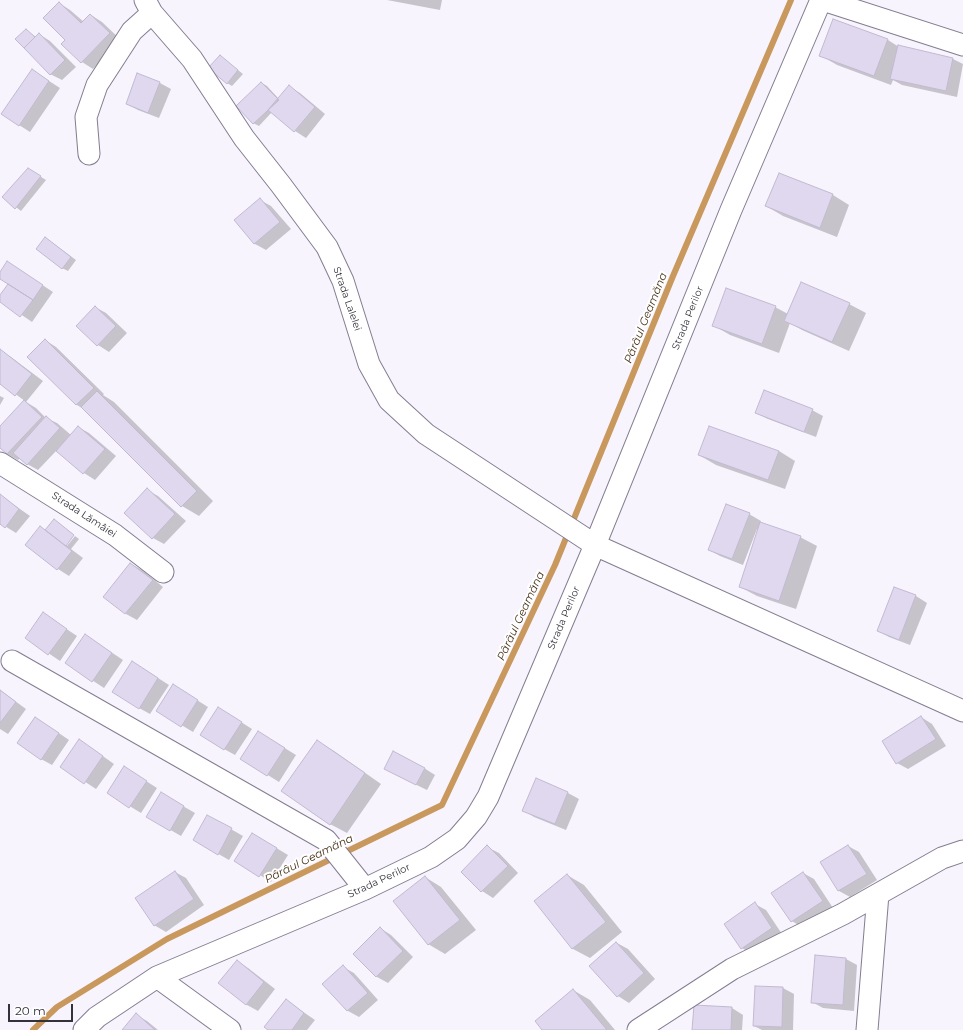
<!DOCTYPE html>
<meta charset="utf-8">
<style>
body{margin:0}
#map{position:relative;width:963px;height:1030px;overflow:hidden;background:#f8f4fe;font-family:Montserrat,sans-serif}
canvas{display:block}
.scale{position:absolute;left:8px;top:1004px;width:65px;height:18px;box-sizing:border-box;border:2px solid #34313a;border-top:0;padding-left:5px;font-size:12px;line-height:14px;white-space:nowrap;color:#34313a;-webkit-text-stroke:3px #fff;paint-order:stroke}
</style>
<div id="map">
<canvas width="963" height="1030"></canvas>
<div class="scale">20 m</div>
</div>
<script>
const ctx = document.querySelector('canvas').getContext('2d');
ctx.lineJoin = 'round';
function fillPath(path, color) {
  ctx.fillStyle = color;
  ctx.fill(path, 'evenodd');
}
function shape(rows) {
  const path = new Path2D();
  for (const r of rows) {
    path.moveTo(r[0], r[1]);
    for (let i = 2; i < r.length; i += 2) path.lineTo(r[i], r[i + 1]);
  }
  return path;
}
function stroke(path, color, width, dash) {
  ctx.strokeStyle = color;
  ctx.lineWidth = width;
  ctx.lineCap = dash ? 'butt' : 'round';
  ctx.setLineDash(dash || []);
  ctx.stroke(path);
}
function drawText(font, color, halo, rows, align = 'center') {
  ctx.font = font + ' Montserrat,sans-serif';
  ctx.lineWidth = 4;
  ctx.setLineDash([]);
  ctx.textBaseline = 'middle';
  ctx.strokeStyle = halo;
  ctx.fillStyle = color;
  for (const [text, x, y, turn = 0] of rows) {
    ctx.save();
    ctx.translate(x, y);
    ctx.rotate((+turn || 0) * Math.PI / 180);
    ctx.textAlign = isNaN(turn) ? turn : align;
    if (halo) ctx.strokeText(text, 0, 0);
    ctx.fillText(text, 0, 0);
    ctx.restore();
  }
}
fillPath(shape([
 [387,0,442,0,440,10],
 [59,3,70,10,84,22,91,15,102,22,121,40,93,69,82,62,67,40],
 [26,30,36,37,39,34,50,41,76,67,62,80,50,74],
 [888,40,899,47,953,59,963,64,957,97,902,85,893,80,891,85,837,65,820,55],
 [220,56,243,74,232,86,227,83],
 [32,70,60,88,30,132,19,125],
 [138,75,160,83,171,89,159,118,138,110,127,104],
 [262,83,267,86,279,99,289,87,300,93,325,114,306,138,295,131,272,112,259,126,253,123],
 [33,172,46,180,21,211,3,197],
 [779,174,833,195,849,205,837,237,783,216,766,206],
 [260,200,271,206,291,229,266,250,255,244,235,221],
 [46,238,76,260,68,271,62,268],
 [18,269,53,292,32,322,0,300,0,297,10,284,0,278,0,274],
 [849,304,866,313,849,351,802,330,790,323,779,353,730,335,713,325,775,307,788,314],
 [95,307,106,313,127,333,109,352,98,345],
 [45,340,56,347,104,394,103,395,114,402,213,501,199,516,182,506,85,410,77,405,29,357],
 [0,350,11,357,43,381,26,402,36,408,46,418,57,423,71,435,78,427,89,433,116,456,95,480,84,473,57,450,38,470,27,464,20,458,18,460,7,454,0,447,0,428,25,401,0,383],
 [0,396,4,398,0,405],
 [812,410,823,416,816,437,768,419,756,413],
 [779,451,795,461,785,489,716,465,699,455],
 [147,490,158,496,186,521,164,544,153,538,126,513],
 [0,495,30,516,16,533,0,523],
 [749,514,761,521,760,523,800,537,817,546,796,609,757,596,740,587,759,529,757,529,743,565,720,556,709,550],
 [59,524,73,534,65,544,67,546,75,536,79,539,71,549,83,558,69,576,58,569,26,545,46,531],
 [131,564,142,570,163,587,137,620,126,614,105,597],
 [895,588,916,596,927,603,910,645,889,637,878,631],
 [44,614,77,636,60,661,26,638],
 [96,642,123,660,104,688,66,663],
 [144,669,169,685,150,714,139,708],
 [0,690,26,709,8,734,0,729],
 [184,692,208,707,193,732,158,711],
 [230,715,252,729,235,755,224,749],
 [921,717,932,724,946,746,908,769,897,763],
 [47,725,69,740,52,765,41,759],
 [270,739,296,755,279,782,242,759],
 [317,741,334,751,381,784,347,833,330,824],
 [90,747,114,764,96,789,61,766],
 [424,768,435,775,427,790,396,775],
 [135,774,157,788,141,813,108,793],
 [536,780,568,793,579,799,566,830,534,817,523,810],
 [162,794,195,813,181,836,148,817],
 [208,816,243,836,229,860,194,840],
 [263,840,288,855,271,882,236,860],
 [848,846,859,852,877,880,850,897,839,891,821,863],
 [487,847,499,853,518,873,493,898,482,891,462,872],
 [175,872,186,878,204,905,166,932,154,925],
 [803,873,814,879,833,908,803,928,792,921,773,893],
 [567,875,584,885,622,932,590,958,573,949,535,901],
 [425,877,441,887,476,930,445,954,428,944],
 [755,904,766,910,782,934,753,955,742,948],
 [380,928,391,935,413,957,388,983,377,977,354,954],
 [617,943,628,949,655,979,629,1003,618,996],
 [846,959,857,965,854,1011,823,1008,812,1002],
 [237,961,248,968,275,989,258,1011,247,1005,219,983],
 [343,967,354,973,378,1000,359,1017,348,1011,324,984],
 [756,987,783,988,794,994,793,1030,762,1030,754,1026],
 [573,990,590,1000,615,1030,544,1030],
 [286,1000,315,1020,307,1030,270,1030],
 [732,1008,743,1015,742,1030,693,1030],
 [136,1015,147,1021,158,1030,124,1030]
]), '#0003');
stroke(shape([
 [33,1030,57,1007,167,939,442,805,555,565,673,276,791,0]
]), '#c9985d', 6);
const building = shape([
 [59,2,81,23,90,14,110,33,81,63,61,44,65,40,43,18,59,2],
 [833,19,888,39,874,76,819,56,833,19],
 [26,29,35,37,24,48,15,39,26,29],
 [39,33,65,60,50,75,24,48,39,33],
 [898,45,953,58,946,91,890,79,898,45],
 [220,55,238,70,227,84,208,68,220,55],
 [32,69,49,81,19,126,1,114,32,69],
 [137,73,160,82,148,113,126,104,137,73],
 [261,82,279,100,253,124,236,106,261,82],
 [289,85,315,107,294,132,268,110,289,85],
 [28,168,41,176,15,209,2,197,28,168],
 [779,173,833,194,820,228,765,206,779,173],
 [260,198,280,222,254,244,234,220,260,198],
 [45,237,71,257,62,269,36,249,45,237],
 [7,261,43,285,33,300,0,279,0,272,7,261],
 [801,282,850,303,832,342,784,321,801,282],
 [8,284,33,300,20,317,0,302,0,295,8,284],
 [726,288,776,306,762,344,712,326,726,288],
 [95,306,116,326,97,346,76,326,95,306],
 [45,339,94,388,76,405,27,357,45,339],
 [0,349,32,374,15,396,0,384,0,349],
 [764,390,813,409,804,432,755,413,764,390],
 [97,391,197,491,181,507,81,407,97,391],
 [24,400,42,417,7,454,0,448,0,426,24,400],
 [46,416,60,428,27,465,13,453,46,416],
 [78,426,105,449,83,474,56,451,78,426],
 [709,426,779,451,768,480,698,455,709,426],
 [147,488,175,514,152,539,124,513,147,488],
 [0,494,19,509,5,528,0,524,0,494],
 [726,504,750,513,732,559,708,550,726,504],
 [54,519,74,535,66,546,45,530,54,519],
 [760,522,801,536,779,601,739,587,760,522],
 [40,526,72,551,57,570,25,545,40,526],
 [130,563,153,580,125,614,103,597,130,563],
 [894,587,916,595,899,640,877,631,894,587],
 [43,612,67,629,48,655,25,638,43,612],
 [85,634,112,653,92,682,65,663,85,634],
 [132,661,158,678,139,709,112,692,132,661],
 [173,684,198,700,181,727,156,711,173,684],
 [0,690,16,702,0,723,0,690],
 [218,707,242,722,224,750,200,735,218,707],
 [921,716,936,739,896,764,882,741,921,716],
 [35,717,59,733,41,760,17,743,35,717],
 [258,731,285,748,267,776,240,759,258,731],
 [79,739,103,756,84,784,60,767,79,739],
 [317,740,365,773,330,825,281,791,317,740],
 [393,751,425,768,416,785,384,769,393,751],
 [124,766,147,781,129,808,107,793,124,766],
 [536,778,568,792,555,824,522,811,536,778],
 [161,792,184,806,170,831,146,817,161,792],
 [207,815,232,828,218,855,193,840,207,815],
 [252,833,277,848,259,877,234,861,252,833],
 [487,845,508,866,481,892,461,872,487,845],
 [848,845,867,874,838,891,820,862,848,845],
 [175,871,194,899,154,926,135,898,175,871],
 [803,872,823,901,791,922,771,893,803,872],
 [567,874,606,922,572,949,534,901,567,874],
 [425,876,460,920,428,945,393,901,425,876],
 [755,902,772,928,741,949,724,924,755,902],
 [380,927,403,951,376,977,353,954,380,927],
 [616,942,644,973,617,997,589,966,616,942],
 [815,955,846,958,843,1005,811,1003,815,955],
 [237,960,264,982,246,1005,218,983,237,960],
 [343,965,368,993,347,1011,322,984,343,965],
 [755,986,783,987,782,1027,753,1026,755,986],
 [573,989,607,1030,542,1030,535,1021,573,989],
 [286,999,304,1013,292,1030,268,1030,264,1027,286,999],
 [694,1005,732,1007,731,1030,692,1030,694,1005],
 [136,1013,155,1030,122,1030,136,1013]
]);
fillPath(building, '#e0d8ef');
stroke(building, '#c2b9d0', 1);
const minor = shape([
 [145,0,152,13,192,59,244,138,281,185,327,247,343,281,369,364,389,400,426,434,595,545,963,711],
 [823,0,963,45],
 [89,154,86,117,97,85,132,31,152,13],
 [0,463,115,535,163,572],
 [12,661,326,840,365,889],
 [157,977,230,1030],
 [84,1030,97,1017,157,977,365,889,431,857,457,839,476,817,488,797,595,545,731,210,821,0],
 [638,1030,732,969,843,914,942,858,963,851],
 [867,1030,878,894]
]);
stroke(minor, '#847d91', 23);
stroke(minor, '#fff', 21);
drawText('10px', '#34313a', '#fff', [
 ["Strada Lalelei",347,299,71],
 ["Strada Perilor",688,318,-68],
 ["Strada Lămâiei",84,515,33],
 ["Strada Perilor",564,618,-67],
 ["Strada Perilor",379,881,-25]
]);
drawText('italic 11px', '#442f15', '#fff', [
 ["Pârâul Geamăna",646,318,-68],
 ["Pârâul Geamăna",521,616,-65],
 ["Pârâul Geamăna",309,859,-26]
]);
</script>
